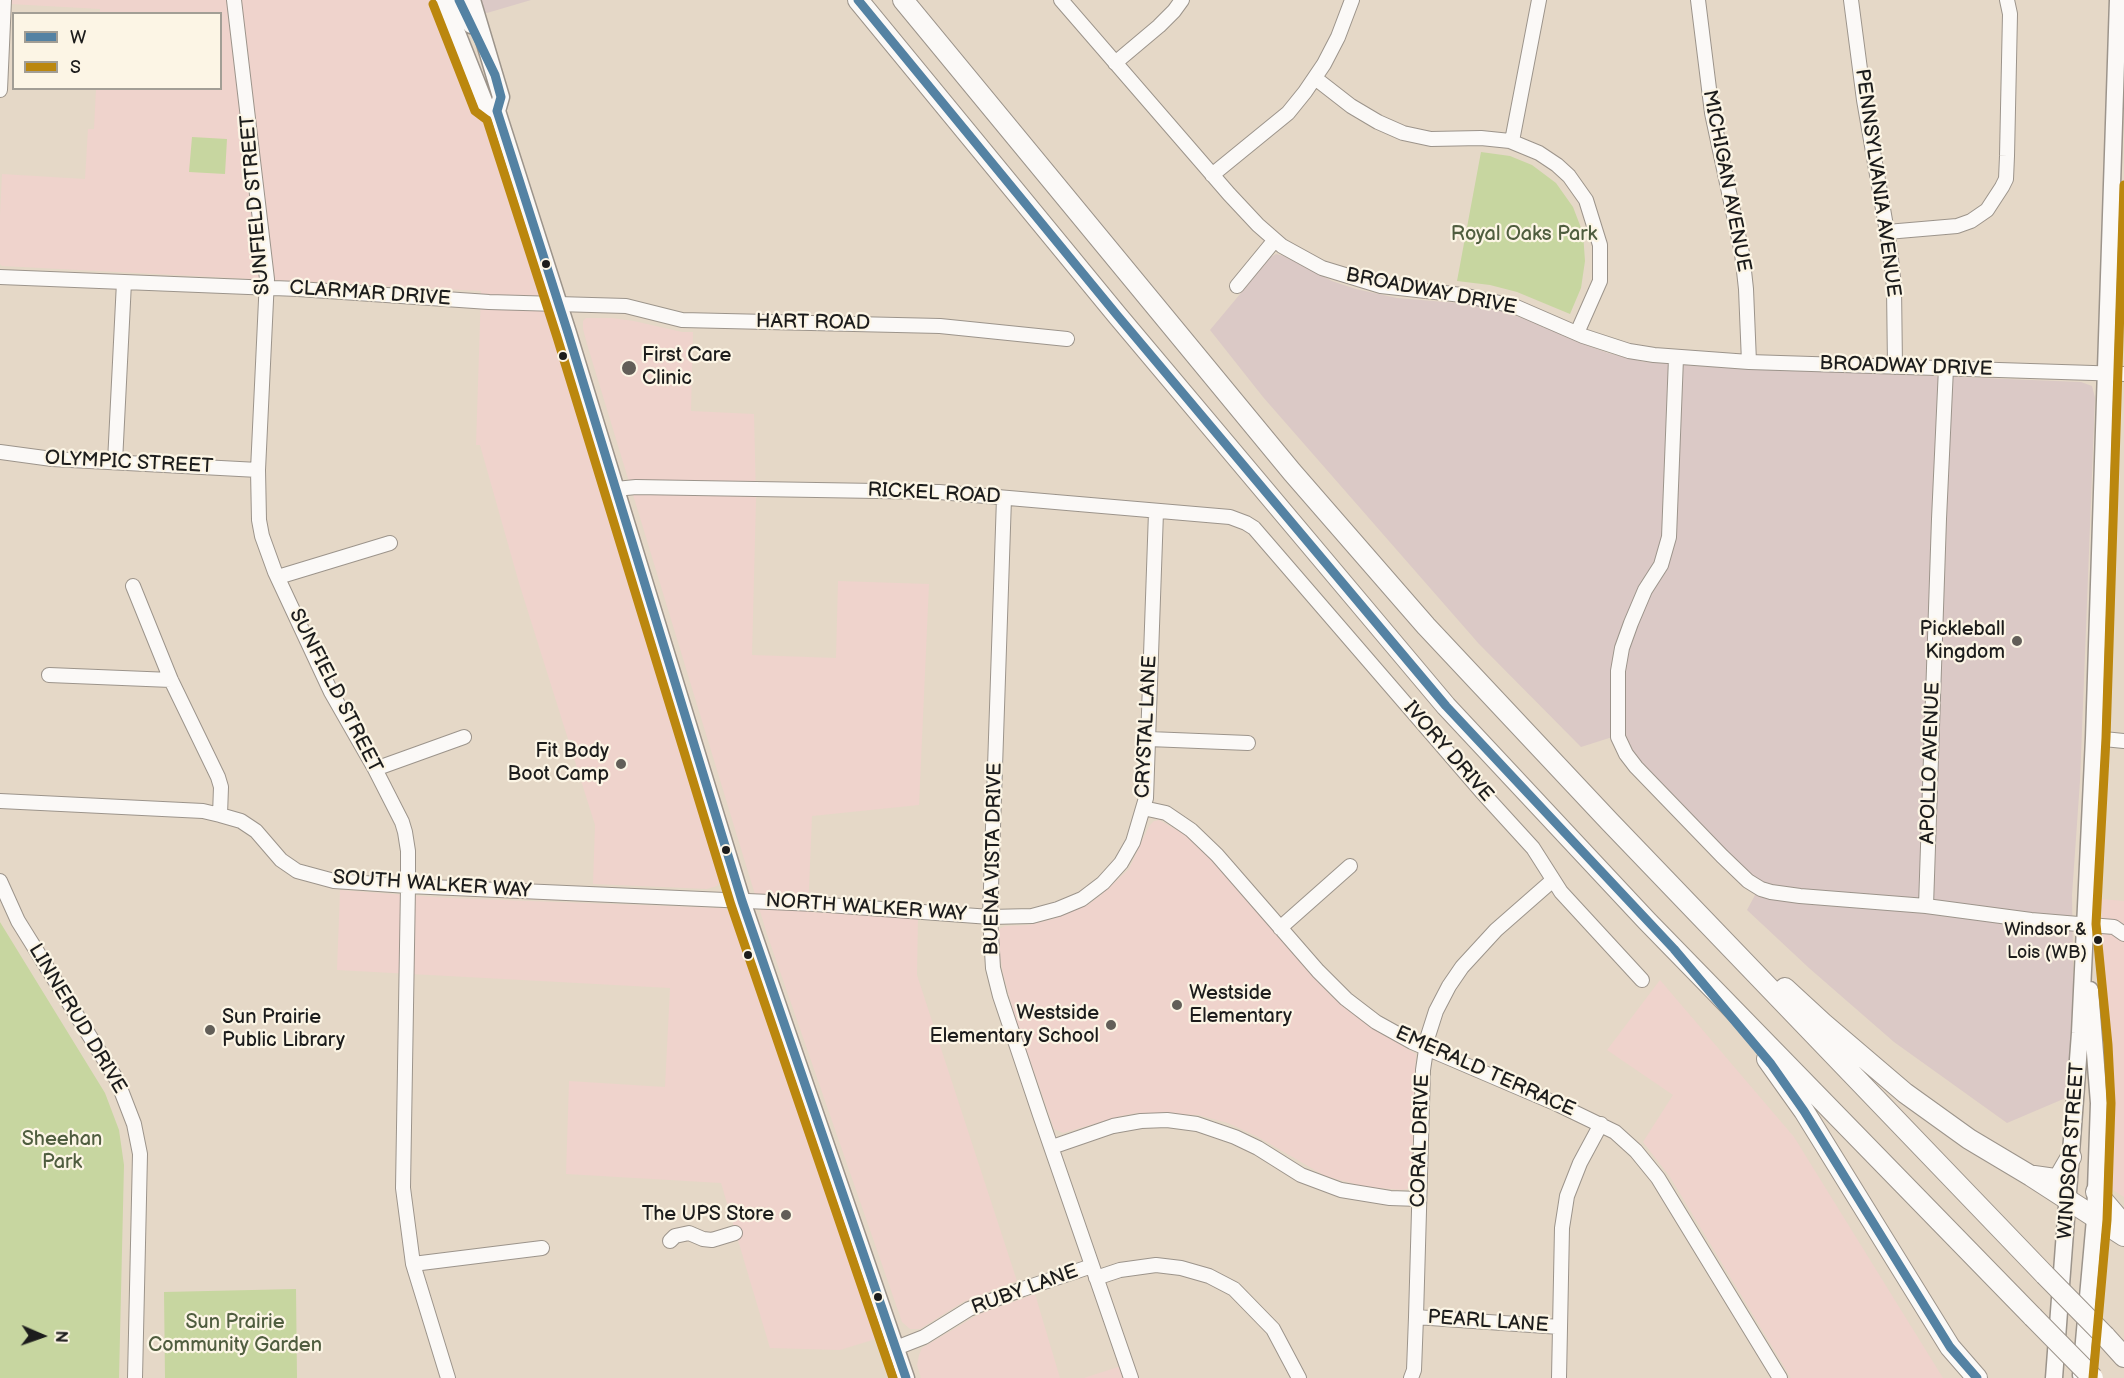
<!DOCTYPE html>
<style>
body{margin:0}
#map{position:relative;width:2124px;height:1378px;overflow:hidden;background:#e5d8c7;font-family:"Balsamiq Sans",sans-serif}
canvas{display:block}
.legend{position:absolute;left:12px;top:12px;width:210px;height:78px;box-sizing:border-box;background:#fcf5e5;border:2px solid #a29e95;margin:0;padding:8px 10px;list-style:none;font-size:18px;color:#1c1c1c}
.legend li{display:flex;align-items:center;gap:12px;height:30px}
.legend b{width:30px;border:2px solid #a29e95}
.north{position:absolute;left:12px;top:1306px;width:60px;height:60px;-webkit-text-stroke:4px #fcf5e5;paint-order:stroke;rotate:92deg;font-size:16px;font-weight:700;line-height:24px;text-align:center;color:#1c1c1c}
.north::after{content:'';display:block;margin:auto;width:21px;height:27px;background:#1c1c1c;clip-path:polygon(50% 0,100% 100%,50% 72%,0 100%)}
</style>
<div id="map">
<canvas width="2124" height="1378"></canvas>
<ul class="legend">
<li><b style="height:8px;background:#5482a3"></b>W</li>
<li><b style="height:8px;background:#bb870e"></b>S</li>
</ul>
<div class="north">N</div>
</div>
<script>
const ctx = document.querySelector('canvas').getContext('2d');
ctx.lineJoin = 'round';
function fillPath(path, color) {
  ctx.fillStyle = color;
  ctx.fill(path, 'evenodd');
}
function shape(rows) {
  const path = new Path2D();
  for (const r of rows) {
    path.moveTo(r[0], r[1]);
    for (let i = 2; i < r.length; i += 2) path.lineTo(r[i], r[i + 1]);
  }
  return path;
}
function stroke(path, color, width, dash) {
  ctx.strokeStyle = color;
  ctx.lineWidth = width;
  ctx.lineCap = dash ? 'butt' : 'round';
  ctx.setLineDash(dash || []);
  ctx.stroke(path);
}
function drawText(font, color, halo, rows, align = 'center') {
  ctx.font = font + ' "Balsamiq Sans",sans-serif';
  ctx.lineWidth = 4.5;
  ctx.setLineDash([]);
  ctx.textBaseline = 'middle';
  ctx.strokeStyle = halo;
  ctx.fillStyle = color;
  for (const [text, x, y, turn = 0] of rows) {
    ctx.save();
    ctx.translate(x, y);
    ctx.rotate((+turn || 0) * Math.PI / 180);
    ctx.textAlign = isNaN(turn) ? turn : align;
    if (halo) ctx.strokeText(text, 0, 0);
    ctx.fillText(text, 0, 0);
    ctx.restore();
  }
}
fillPath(shape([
 [10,0,437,0,481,107,563,354,720,870,722,878,717,886,707,889,593,884,595,825,519,583,480,445,476,445,481,291,2,266,0,264,0,216,2,174,85,179,88,129,94,129,96,89,220,88,220,14,100,13,100,9,10,4],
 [586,318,612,318,634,321,682,332,693,332,691,411,754,414,756,499,752,655,836,658,838,581,929,584,919,805,812,816,808,912,918,918,917,975,1017,1281,963,1302,920,1329,910,1329,902,1322,767,934,587,344,583,329,583,321],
 [1159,820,1193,839,1213,860,1331,996,1366,1024,1416,1054,1411,1188,1402,1190,1366,1187,1325,1176,1258,1137,1228,1123,1198,1115,1137,1113,1121,1116,1063,1133,1054,1129,1014,1014,1003,974,999,949,999,929,1005,926,1028,925,1053,919,1089,904,1101,895,1129,869,1149,826,1154,821],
 [340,890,449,898,723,908,732,911,879,1338,840,1350,770,1348,721,1183,566,1174,569,1081,665,1087,670,988,337,970],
 [2101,899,2124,901,2124,1197,2110,1188,2109,1099],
 [1660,980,1794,1137,1943,1378,1791,1378,1670,1177,1643,1142,1673,1095,1607,1050],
 [1035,1294,1060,1378,921,1378,917,1365,919,1355,922,1348,979,1314],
 [1121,1366,1125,1378,1084,1378]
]), '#efd3cc');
fillPath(shape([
 [477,0,531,0,487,13,481,11],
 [1276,254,1284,256,1332,281,1356,289,1397,298,1470,304,1494,308,1536,323,1573,340,1608,353,1644,362,1714,367,2081,382,2092,386,2095,398,2080,781,2072,895,2074,1025,2068,1097,2007,1123,1894,1042,1809,968,1747,910,1762,882,1741,866,1654,778,1633,751,1625,733,1581,747,1479,644,1263,397,1210,330,1271,257]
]), '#dbc9c6');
fillPath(shape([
 [192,137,227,139,225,174,189,172],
 [1481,152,1510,156,1532,165,1556,183,1573,207,1583,233,1585,261,1581,288,1570,314,1517,292,1490,285,1457,281],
 [0,922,105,1093,119,1130,124,1165,119,1378,0,1378],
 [296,1289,297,1378,165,1378,164,1292]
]), '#c7d6a0');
const minor = shape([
 [234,0,267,279,258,470,259,520,262,536,275,572,331,692,375,769,402,822,405,832,408,851,408,886,403,1188,413,1264,448,1378],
 [1061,0,1229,194,1258,225,1282,246,1322,268,1381,286,1462,295,1514,306,1583,336,1629,351,1654,355,1749,362,2124,374],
 [1698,0,1712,113,1742,253,1746,289,1749,362],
 [1851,0,1864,100,1890,249,1894,287,1895,367],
 [1115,63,1159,26,1174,11,1182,0],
 [1315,78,1351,106,1378,122,1403,133,1431,139,1481,138,1510,141,1539,153,1557,165,1569,176,1586,200,1600,245,1600,281,1577,333],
 [0,90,4,0],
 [1512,141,1539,0],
 [1212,175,1288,113,1305,92,1324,64,1338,37,1352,0],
 [1887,232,1957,226,1971,221,1987,210,2002,187,2006,179,2007,156,2010,14,2007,0],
 [0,277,298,289,489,302,626,306,682,320,940,326,1067,339],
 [1237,286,1274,241],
 [1676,358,1669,537,1661,565,1645,590,1631,623,1622,648,1618,671,1618,737,1626,754,1636,767,1722,856,1748,881,1761,889,1771,892,1800,896,1926,906,2031,920,2114,927,2124,934],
 [0,452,52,459,258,470],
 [115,462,124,282],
 [616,489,636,487,694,488,939,492,1230,517,1246,523,1254,528,1481,791,1533,848,1561,892,1642,980],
 [1004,498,990,917,993,968,1000,996,1040,1115,1131,1378],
 [278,577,390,543],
 [133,586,171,680,218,777,221,787,220,815],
 [49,675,171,680],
 [2094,738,2124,741],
 [1149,739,1248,743],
 [375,769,464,737],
 [0,801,203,811,220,815,241,821,256,831,281,860,297,871,334,881,408,886,815,904,990,917,1032,916,1058,909,1082,899,1103,883,1121,863,1133,842,1146,798,1156,512],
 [1143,808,1166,813,1191,830,1217,855,1318,971,1346,999,1376,1022,1412,1042,1557,1104,1615,1132,1636,1151,1658,1178,1780,1378],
 [0,881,18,921,117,1080,134,1124,140,1154,135,1378],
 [1926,906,1939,519,1946,368],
 [1280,928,1350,866],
 [1052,1147,1113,1126,1141,1121,1167,1120,1197,1124,1235,1137,1258,1148,1301,1175,1341,1190,1390,1198,1419,1199],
 [670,1241,675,1236,689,1233,703,1239,712,1240,735,1233],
 [413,1264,542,1248],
 [1096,1278,1120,1270,1156,1265,1181,1268,1209,1276,1234,1289,1273,1329,1299,1378],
 [1416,1317,1560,1327],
 [896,1348,924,1337,969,1309,1023,1289,1092,1266],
 [1411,1378,1414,1370,1416,1317,1423,1070,1428,1036,1436,1011,1449,986,1462,967,1496,930,1553,880],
 [1559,1378,1562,1228,1565,1209,1567,1196,1580,1163,1601,1124]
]);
const major = shape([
 [444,0,486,106,497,111],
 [459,0,471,25],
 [472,0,501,97,497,111,568,333,742,901,906,1378],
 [2081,1375,2095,1219,2099,1103,2090,990],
 [2054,1378,2080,1033,2094,738,2118,0]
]);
const highway = shape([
 [858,0,1117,315,1446,706,1647,921,2033,1317],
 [903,0,1292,472,1426,626,1609,821,2045,1275],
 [1785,988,1823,1023,1905,1093,1969,1139,2031,1176,2124,1236],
 [1767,1059,1804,1111,1950,1347,1977,1378],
 [2034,1176,2055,1179,2060,1176,2071,1157],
 [2096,1192,2124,1225],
 [2105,1336,2124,1357]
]);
stroke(minor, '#9c948b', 16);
stroke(major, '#9c948b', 19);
stroke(highway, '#9c948b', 22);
stroke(minor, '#fbf9f7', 14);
stroke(major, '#fbf9f7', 16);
stroke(highway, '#fbf9f7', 20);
const highwayBridge = shape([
 [2045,1275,2105,1336],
 [2033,1317,2093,1378]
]);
stroke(highwayBridge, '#9c948b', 22, []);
stroke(highwayBridge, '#fbf9f7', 20);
stroke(shape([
 [459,0,495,75,501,97,497,111,568,333,742,901,906,1378],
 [858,0,1117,315,1446,706,1674,949,1771,1064,1804,1111,1950,1347,1977,1378]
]), '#5482a3', 9);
stroke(shape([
 [433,4,475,111,487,120,557,337,731,905,893,1378],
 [2093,1378,2107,1220,2111,1103,2108,1045,2096,924,2106,738,2124,185]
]), '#bb870e', 9);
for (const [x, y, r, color] of [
 [546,264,5,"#1c1c1c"],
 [563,356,5,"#1c1c1c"],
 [629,368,8,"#625e58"],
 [2017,641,6,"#625e58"],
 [621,764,6,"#625e58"],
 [726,850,5,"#1c1c1c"],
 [2098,940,5,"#1c1c1c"],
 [748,955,5,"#1c1c1c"],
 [1177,1005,6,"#625e58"],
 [1111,1025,6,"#625e58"],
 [210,1030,6,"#625e58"],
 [786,1215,6,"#625e58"],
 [878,1297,5,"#1c1c1c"]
]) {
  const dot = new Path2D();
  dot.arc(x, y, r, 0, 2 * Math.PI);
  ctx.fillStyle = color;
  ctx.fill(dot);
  stroke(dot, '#fcf5e5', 2);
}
drawText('18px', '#1c1c1c', '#fcf5e5', [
 ["Windsor &",2087,930],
 ["Lois (WB)",2087,953]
], 'right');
drawText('20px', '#1c1c1c', '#fcf5e5', [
 ["MICHIGAN AVENUE",1726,181,79],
 ["PENNSYLVANIA AVENUE",1877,183,82],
 ["SUNFIELD STREET",256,205,-95],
 ["BROADWAY DRIVE",1431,292,11],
 ["CLARMAR DRIVE",370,294,4],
 ["HART ROAD",813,323,1],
 ["BROADWAY DRIVE",1906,367,2],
 ["OLYMPIC STREET",129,463,3],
 ["RICKEL ROAD",934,494,3],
 ["SUNFIELD STREET",335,691,63],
 ["CRYSTAL LANE",1147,727,-87],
 ["IVORY DRIVE",1448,752,49],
 ["APOLLO AVENUE",1931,763,-88],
 ["BUENA VISTA DRIVE",994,859,-89],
 ["SOUTH WALKER WAY",432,885,4],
 ["NORTH WALKER WAY",866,908,4],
 ["LINNERUD DRIVE",77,1019,59],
 ["EMERALD TERRACE",1485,1072,24],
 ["CORAL DRIVE",1421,1141,-88],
 ["WINDSOR STREET",2072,1151,-86],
 ["RUBY LANE",1025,1290,-20],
 ["PEARL LANE",1488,1322,4]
]);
drawText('20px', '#4f5d3f', '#fcf5e5', [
 ["Royal Oaks Park",1524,235],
 ["Sheehan",62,1140],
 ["Park",62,1163],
 ["Sun Prairie",235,1323],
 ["Community Garden",235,1346]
]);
drawText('20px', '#1c1c1c', '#fcf5e5', [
 ["First Care",642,356,"left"],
 ["Clinic",642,379,"left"],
 ["Pickleball",2005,630],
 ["Kingdom",2005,653],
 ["Fit Body",609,752],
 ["Boot Camp",609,775],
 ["Westside",1189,994,"left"],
 ["Elementary",1189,1017,"left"],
 ["Westside",1099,1014],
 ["Elementary School",1099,1037],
 ["Sun Prairie",222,1018,"left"],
 ["Public Library",222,1041,"left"],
 ["The UPS Store",774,1215]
], 'right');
</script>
